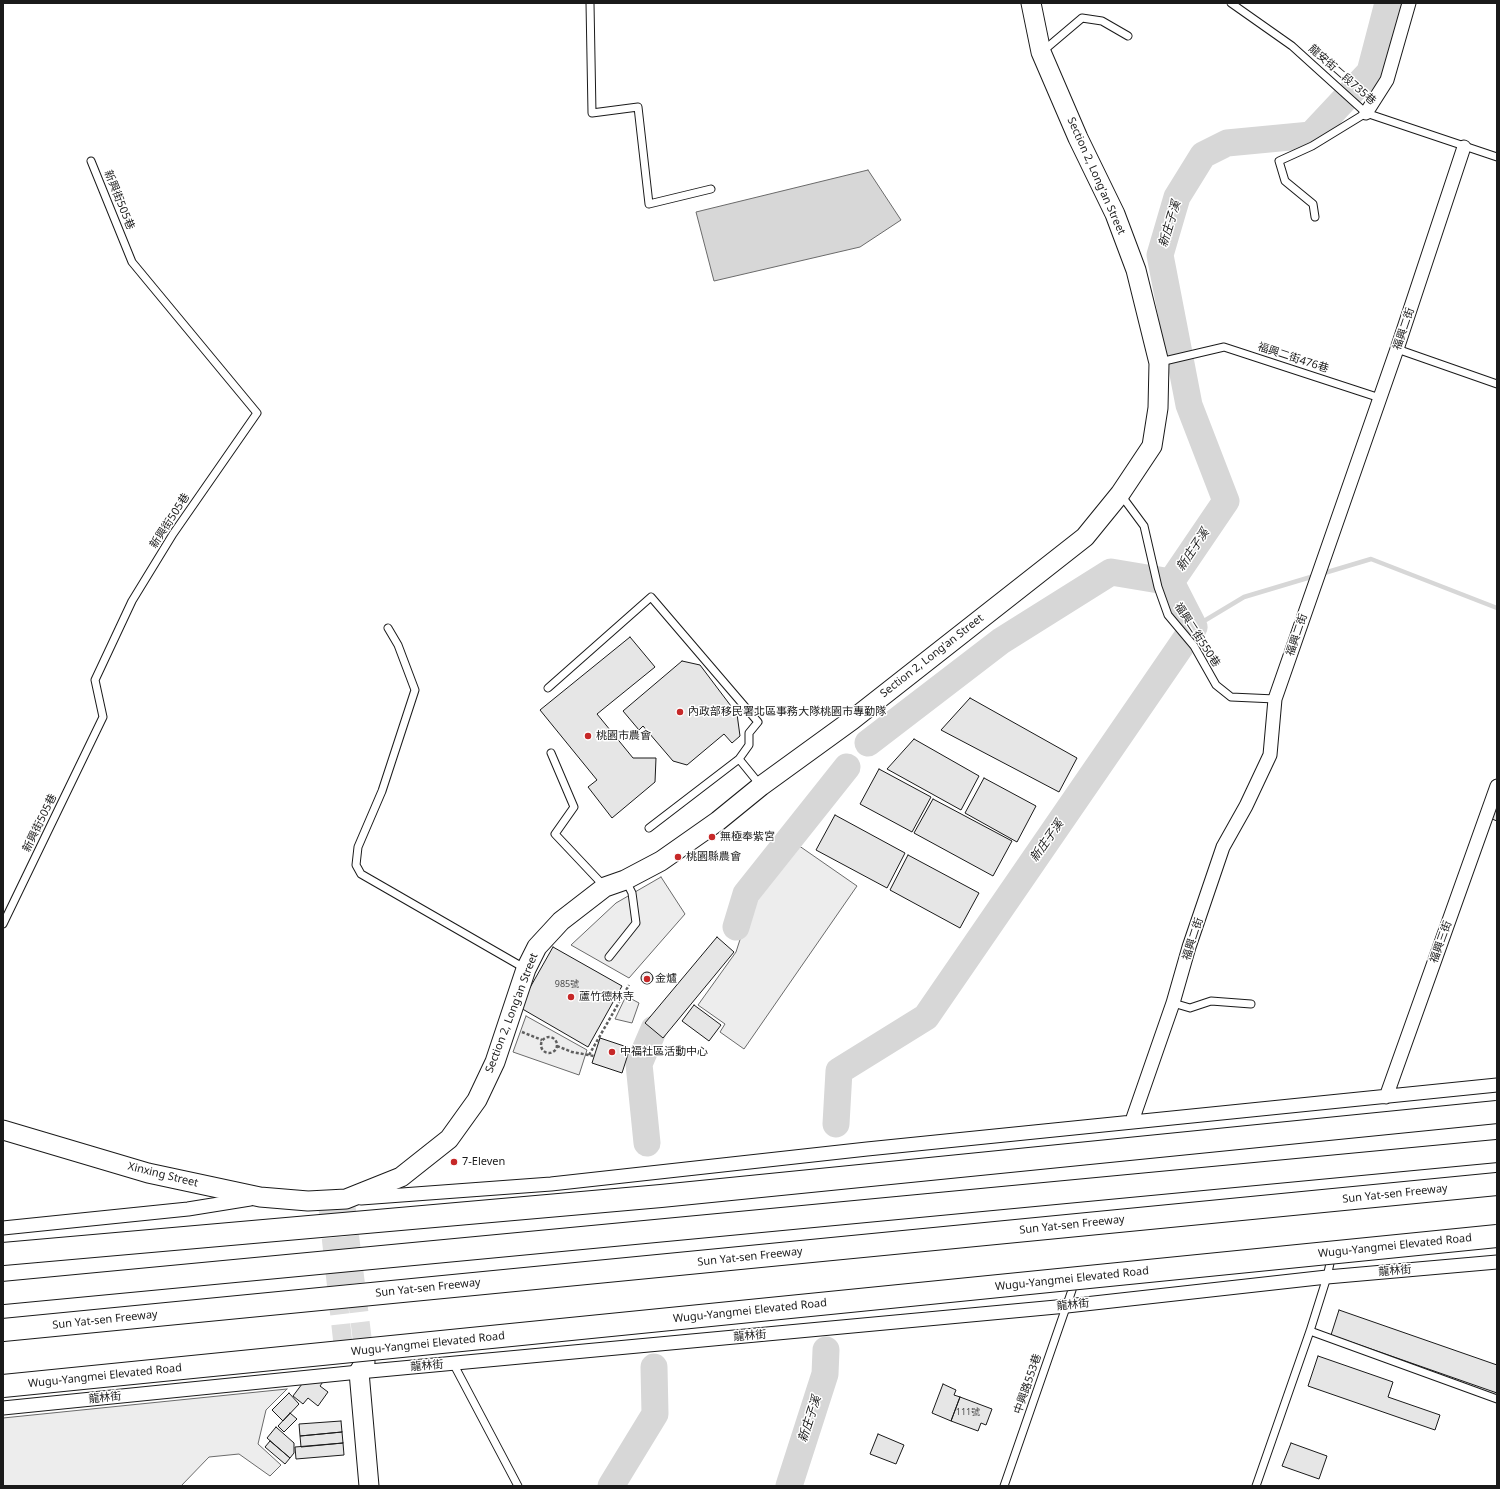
<!DOCTYPE html>
<meta charset="utf-8">
<style>
body{margin:0}
#map{position:relative;width:1500px;height:1489px;overflow:hidden;background:#fff;font-family:"Noto Sans",sans-serif}
canvas{display:block}
.frame{position:absolute;inset:0;border:4px solid #1a1a1a;pointer-events:none}
</style>
<div id="map">
<canvas width="1500" height="1489"></canvas>
<div class="frame"></div>
</div>
<script>
const ctx = document.querySelector('canvas').getContext('2d');
ctx.lineJoin = 'round';
function fillPath(path, color) {
  ctx.fillStyle = color;
  ctx.fill(path, 'evenodd');
}
function shape(rows) {
  const path = new Path2D();
  for (const r of rows) {
    if (r.length === 3) {
      path.moveTo(r[0] + r[2], r[1]);
      path.arc(r[0], r[1], r[2], 0, 2 * Math.PI);
      continue;
    }
    path.moveTo(r[0], r[1]);
    for (let i = 2; i < r.length; i += 2) path.lineTo(r[i], r[i + 1]);
  }
  return path;
}
function stroke(path, color, width, dash) {
  ctx.strokeStyle = color;
  ctx.lineWidth = width;
  ctx.lineCap = dash ? 'butt' : 'round';
  ctx.setLineDash(dash || []);
  ctx.stroke(path);
}
function drawText(font, color, halo, rows, align = 'center') {
  ctx.font = font + ' "Noto Sans","Noto Sans TC",sans-serif';
  ctx.lineWidth = 3;
  ctx.setLineDash([]);
  ctx.textBaseline = 'middle';
  ctx.strokeStyle = halo;
  ctx.fillStyle = color;
  for (const [text, x, y, turn = 0] of rows) {
    ctx.save();
    ctx.translate(x, y);
    ctx.rotate((+turn || 0) * Math.PI / 180);
    ctx.textAlign = isNaN(turn) ? turn : align;
    if (halo) ctx.strokeText(text, 0, 0);
    ctx.fillText(text, 0, 0);
    ctx.restore();
  }
}
const built = shape([
 [795,843,857,886,744,1049,720,1032,725,1024,698,1005,736,952,754,896,795,843],
 [661,877,685,914,629,978,571,945,616,903,661,877],
 [626,996,639,1003,632,1023,615,1019,626,996],
 [526,1016,587,1050,579,1075,513,1052,526,1016],
 [287,1389,266,1410,258,1444,281,1465,270,1476,239,1454,209,1457,181,1486,3,1486,3,1418,287,1389]
]);
fillPath(built, '#ededed');
stroke(built, '#6a6a6a', 1);
const water = shape([
 [868,170,901,220,860,247,714,281,696,212,868,170]
]);
fillPath(water, '#d7d7d7');
stroke(water, '#6a6a6a', 1);
stroke(shape([
 [1194,627,1244,597,1371,559,1497,608]
]), '#d7d7d7', 4.5);
stroke(shape([
 [868,743,1001,641,1111,572,1171,582],
 [736,927,746,894,847,767],
 [836,1124,839,1071,926,1017,1194,627,1171,582,1226,501,1189,405,1160,255,1177,197,1203,155,1227,143,1311,135,1370,72,1388,3],
 [647,1143,639,1064,654,1029],
 [611,1486,655,1414,654,1367],
 [789,1486,825,1374,826,1350]
]), '#d7d7d7', 27);
const building = shape([
 [630,637,655,667,597,714,633,758,656,758,655,782,612,818,588,787,597,780,540,710,630,637],
 [682,661,700,665,737,714,740,736,732,743,724,734,687,765,673,761,643,726,639,730,623,711,682,661],
 [970,698,1077,758,1059,792,941,730,970,698],
 [914,739,979,776,961,810,887,769,914,739],
 [879,769,931,797,912,832,860,804,879,769],
 [984,778,1036,806,1017,842,965,813,984,778],
 [933,799,1012,841,993,876,914,833,933,799],
 [1497,806,1497,821,1492,819,1497,806],
 [835,815,905,853,887,888,816,850,835,815],
 [908,855,979,893,960,928,890,890,908,855],
 [717,937,734,952,663,1038,645,1023,717,937],
 [553,947,622,986,588,1047,519,1007,553,947],
 [647,978,6],
 [694,1005,721,1025,709,1041,682,1021,694,1005],
 [600,1038,630,1048,622,1073,592,1063,600,1038],
 [1339,1310,1497,1365,1497,1393,1331,1335,1339,1310],
 [1318,1356,1393,1382,1388,1397,1440,1415,1435,1430,1308,1386,1318,1356],
 [325,1379,320,1386,328,1392,318,1406,308,1398,303,1404,293,1396,305,1380,325,1379],
 [943,1384,956,1390,954,1395,960,1397,951,1421,932,1413,943,1384],
 [289,1393,299,1404,283,1421,272,1410,289,1393],
 [960,1397,992,1409,986,1425,981,1423,978,1431,951,1421,960,1397],
 [290,1413,297,1419,284,1432,278,1426,290,1413],
 [341,1421,342,1432,300,1436,299,1424,341,1421],
 [276,1427,294,1443,294,1453,290,1458,267,1438,276,1427],
 [342,1432,343,1443,301,1447,300,1436,342,1432],
 [878,1434,904,1445,896,1464,870,1454,878,1434],
 [270,1441,290,1458,285,1464,265,1447,270,1441],
 [343,1443,344,1455,296,1459,295,1447,343,1443],
 [1291,1443,1327,1456,1319,1479,1282,1466,1291,1443]
]);
fillPath(building, '#e6e6e6');
stroke(building, '#1a1a1a', 1);
stroke(shape([
 [346,1207,365,1362],
 [328,1209,345,1362]
]), '#ddd', 19, [19, 10]);
const lane = shape([
 [590,3,592,113,638,107,649,204,711,189],
 [1231,3,1292,46,1366,113,1497,157],
 [1043,51,1082,18,1102,21,1128,36],
 [1315,217,1313,204,1285,181,1279,161,1312,146,1366,113],
 [1397,349,1497,384],
 [1160,362,1224,347,1380,398],
 [1121,495,1144,526,1158,587,1168,615,1194,646,1216,685,1231,697,1275,699],
 [388,628,398,645,415,690,382,791,358,847,356,865,361,874,526,969],
 [548,688,651,597,758,722,749,733,749,745,739,759],
 [551,753,574,807,555,834,605,887],
 [649,828,739,759,761,786],
 [3,924,103,717,95,680,132,601,173,534,257,413,132,262,91,161],
 [609,957,636,923,632,893,626,881],
 [1173,1003,1190,1008,1211,1001,1251,1004],
 [1310,1331,1497,1399],
 [453,1363,518,1486],
 [1004,1486,1072,1290],
 [1256,1486,1310,1331,1327,1277,1332,1254]
]);
const street = shape([
 [1366,113,1387,80,1409,3],
 [1386,1097,1497,786],
 [1132,1121,1173,1003,1189,947,1223,847,1246,806,1270,755,1275,699,1397,349,1464,147],
 [361,1198,551,1184,867,1149,1497,1085],
 [3,1228,188,1209,250,1199],
 [3,1408,359,1372,1067,1306,1327,1277,1497,1262]
]);
const secondary = shape([
 [3,1130,148,1173,260,1197,308,1201,346,1199,401,1177,449,1139,477,1100,495,1062,526,969,537,947,561,921,605,887,625,880,661,861,718,821,761,786,852,720,1085,537,1120,494,1152,446,1158,408,1159,363,1136,270,1115,214,1078,138,1041,52,1031,3],
 [365,1362,359,1372,369,1486]
]);
const highway = shape([
 [3,1293,1497,1151],
 [3,1330,1497,1184]
]);
stroke(lane, '#1a1a1a', 9);
stroke(street, '#1a1a1a', 15);
stroke(secondary, '#1a1a1a', 21);
stroke(highway, '#1a1a1a', 24);
stroke(shape([
 [522,1032,542,1040],
 [549,1045,8],
 [557,1046,572,1052,594,1056],
 [589,1055,629,985]
]), '#5f5f5f', 2.5, [3, 2]);
stroke(lane, '#fff', 7);
stroke(street, '#fff', 13);
stroke(secondary, '#fff', 19);
stroke(highway, '#fff', 22);
const highwayBridge = shape([
 [3,1254,661,1196,1497,1112],
 [3,1386,1497,1236]
]);
stroke(highwayBridge, '#1a1a1a', 24, []);
stroke(highwayBridge, '#fff', 22);
for (const [x, y, r, color] of [
 [680,712,4,"#c62828"],
 [588,736,4,"#c62828"],
 [712,837,4,"#c62828"],
 [678,857,4,"#c62828"],
 [647,979,4,"#c62828"],
 [571,997,4,"#c62828"],
 [612,1052,4,"#c62828"],
 [454,1162,4,"#c62828"]
]) {
  const dot = new Path2D();
  dot.arc(x, y, r, 0, 2 * Math.PI);
  ctx.fillStyle = color;
  ctx.fill(dot);
  stroke(dot, '#fff', 1.5);
}
drawText('9px', '#4d4d4d', null, [
 ["985號",567,984],
 ["111號",968,1412]
]);
drawText('11px', '#1a1a1a', '#fff', [
 ["龍安街二段735巷",1342,75,41],
 ["Section 2, Long'an Street",1096,176,66],
 ["新興街505巷",119,200,68],
 ["福興二街",1404,329,-71],
 ["福興二街476巷",1293,358,18],
 ["新興街505巷",170,521,-57],
 ["福興二街550巷",1197,635,57],
 ["福興二街",1297,635,-71],
 ["Section 2, Long'an Street",932,656,-38],
 ["新興街505巷",40,823,-64],
 ["福興二街",1193,939,-72],
 ["福興三街",1441,942,-70],
 ["Section 2, Long'an Street",512,1013,-69],
 ["Xinxing Street",163,1175,14],
 ["Sun Yat-sen Freeway",1395,1194,-6],
 ["Sun Yat-sen Freeway",1072,1225,-6],
 ["Wugu-Yangmei Elevated Road",1395,1246,-6],
 ["Sun Yat-sen Freeway",750,1257,-6],
 ["龍林街",1395,1271,-5],
 ["Wugu-Yangmei Elevated Road",1072,1279,-6],
 ["Sun Yat-sen Freeway",428,1288,-6],
 ["龍林街",1073,1305,-6],
 ["Wugu-Yangmei Elevated Road",750,1311,-6],
 ["Sun Yat-sen Freeway",105,1320,-6],
 ["龍林街",750,1336,-5],
 ["Wugu-Yangmei Elevated Road",428,1344,-6],
 ["龍林街",427,1366,-5],
 ["Wugu-Yangmei Elevated Road",105,1376,-6],
 ["中興路553巷",1028,1384,-71],
 ["龍林街",105,1398,-6]
]);
drawText('11px', '#1a1a1a', '#fff', [
 ["內政部移民署北區事務大隊桃園市專勤隊",688,712],
 ["桃園市農會",596,736],
 ["無極奉紫宮",720,837],
 ["桃園縣農會",686,857],
 ["金爐",655,979],
 ["蘆竹德林寺",579,997],
 ["中福社區活動中心",620,1052],
 ["7-Eleven",462,1162]
], 'left');
drawText('italic 12px', '#1a1a1a', '#fff', [
 ["新庄子溪",1170,224,-73],
 ["新庄子溪",1193,550,-56],
 ["新庄子溪",1047,841,-55],
 ["新庄子溪",810,1419,-72]
]);
</script>
